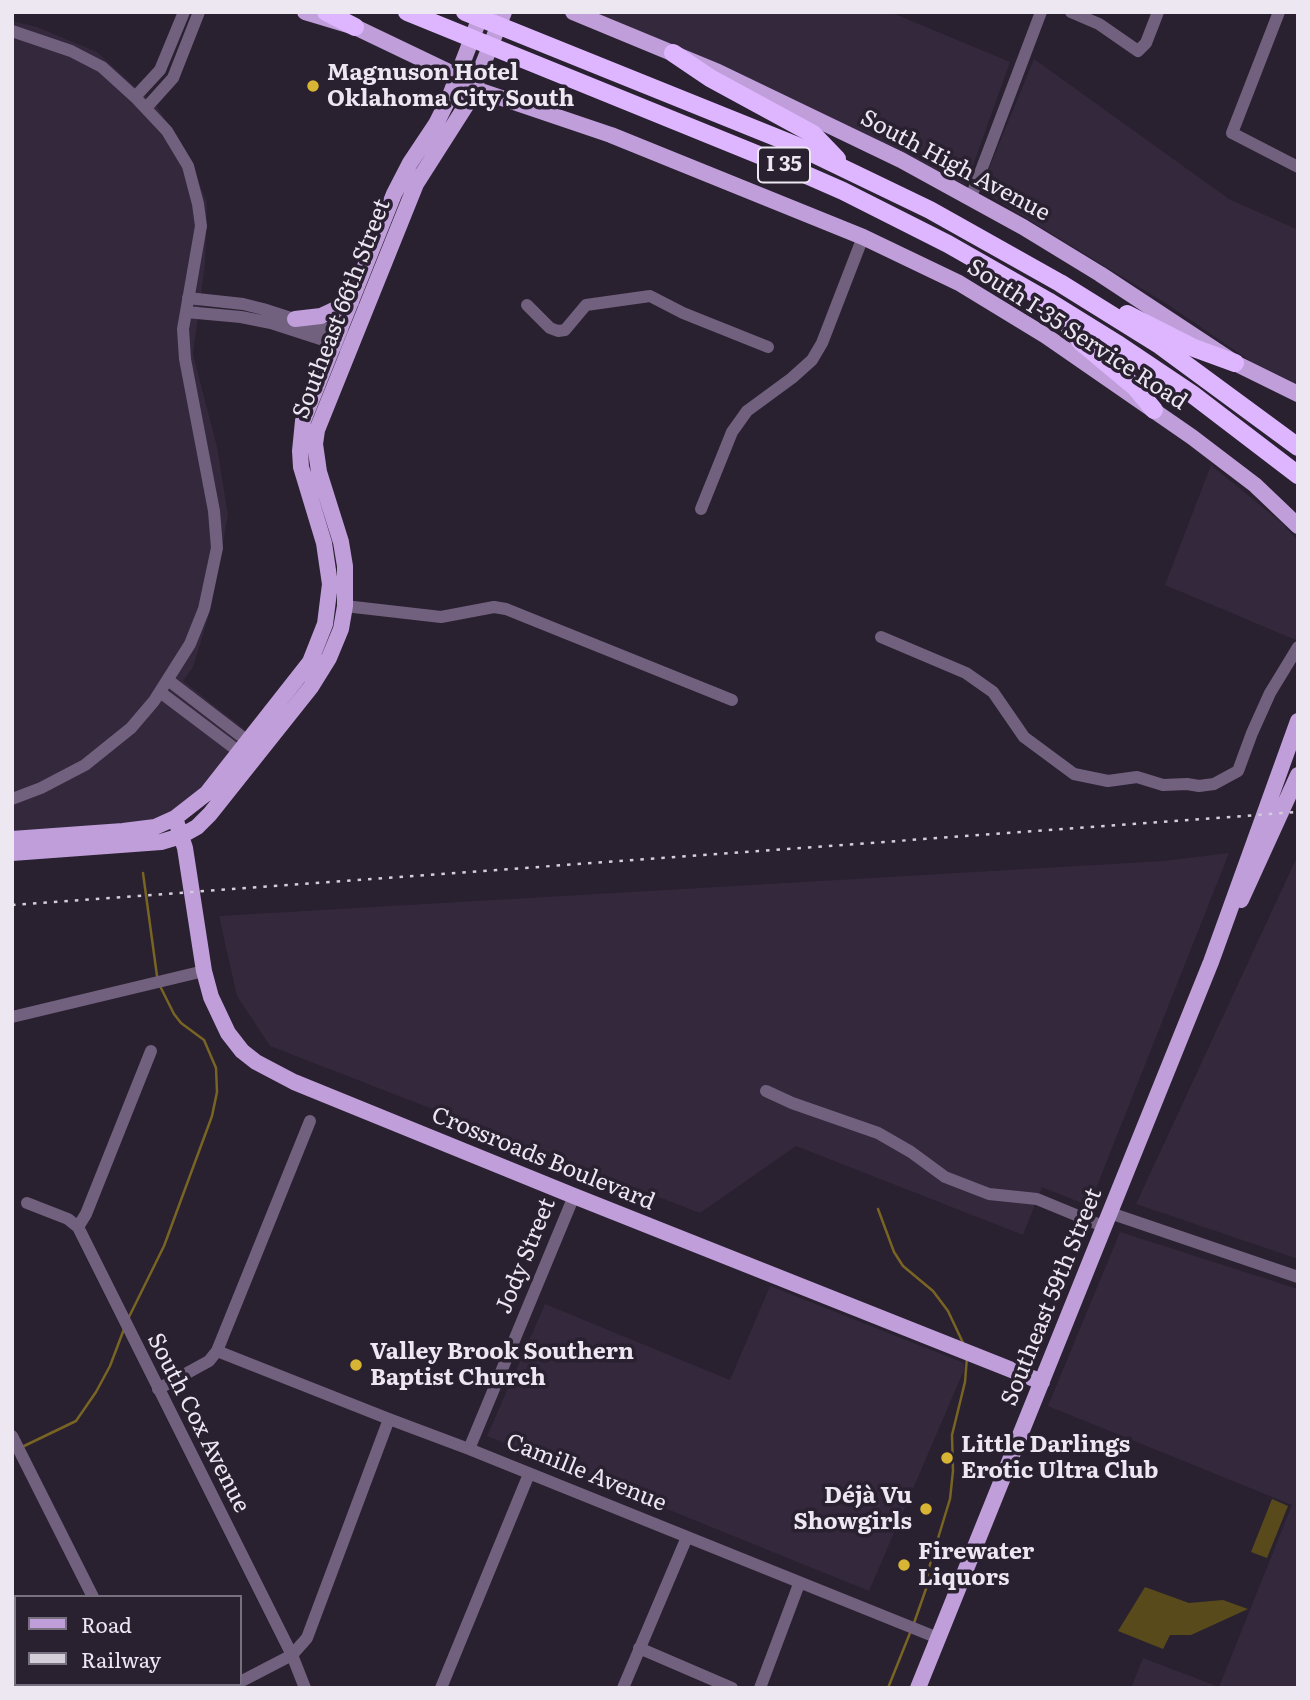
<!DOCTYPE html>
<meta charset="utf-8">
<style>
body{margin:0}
#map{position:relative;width:1310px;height:1700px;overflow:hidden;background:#292030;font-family:Literata,serif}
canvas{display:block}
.frame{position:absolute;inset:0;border:14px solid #ede7f2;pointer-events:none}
.legend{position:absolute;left:14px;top:1595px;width:228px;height:91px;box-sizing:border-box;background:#292030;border:2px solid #77707e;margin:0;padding:9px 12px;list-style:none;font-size:21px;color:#ede7f2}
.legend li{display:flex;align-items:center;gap:14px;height:35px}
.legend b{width:35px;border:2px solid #77707e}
</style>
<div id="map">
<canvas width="1310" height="1700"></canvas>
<div class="frame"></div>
<ul class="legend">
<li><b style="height:9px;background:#bf9eda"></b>Road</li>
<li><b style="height:9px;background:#d4ced9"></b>Railway</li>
</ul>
</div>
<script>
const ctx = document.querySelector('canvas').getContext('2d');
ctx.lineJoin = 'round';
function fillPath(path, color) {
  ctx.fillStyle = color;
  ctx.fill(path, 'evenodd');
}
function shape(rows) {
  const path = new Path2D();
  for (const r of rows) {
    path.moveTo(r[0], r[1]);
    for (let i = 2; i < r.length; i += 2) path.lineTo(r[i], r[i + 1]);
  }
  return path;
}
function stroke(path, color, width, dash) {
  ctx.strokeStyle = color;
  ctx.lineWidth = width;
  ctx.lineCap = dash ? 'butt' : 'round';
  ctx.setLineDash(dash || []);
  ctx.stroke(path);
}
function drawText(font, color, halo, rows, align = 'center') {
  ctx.font = font + ' Literata,serif';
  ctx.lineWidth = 7;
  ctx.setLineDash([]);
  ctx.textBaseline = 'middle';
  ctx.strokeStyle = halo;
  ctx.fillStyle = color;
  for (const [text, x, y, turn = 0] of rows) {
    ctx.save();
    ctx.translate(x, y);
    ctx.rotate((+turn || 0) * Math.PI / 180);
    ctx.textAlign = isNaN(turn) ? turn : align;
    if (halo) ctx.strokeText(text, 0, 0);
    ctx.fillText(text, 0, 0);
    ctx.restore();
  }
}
fillPath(shape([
 [595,12,890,12,1010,62,966,185,699,56],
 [12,21,37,27,97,52,157,107,185,149,207,202,205,265,193,354,217,447,228,515,211,608,193,667,183,681,245,730,210,780,178,811,156,820,12,834],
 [1034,59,1229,199,1298,230,1298,384,1253,363,1170,306,980,190],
 [1211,465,1282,523,1298,541,1298,641,1165,585],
 [1229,853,1089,1206,1042,1187,1023,1235,796,1146,700,1213,270,1046,237,996,219,916,1164,861],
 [1297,857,1298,857,1298,1259,1136,1204],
 [1120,1232,1298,1289,1298,1688,1131,1688,1143,1658,1219,1687,1292,1505,1048,1406],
 [770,1286,964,1363,964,1370,869,1591,487,1436,545,1304,730,1380]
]), '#34283d');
fillPath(shape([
 [1272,1499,1288,1506,1267,1558,1251,1552],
 [1145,1587,1189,1603,1223,1600,1248,1609,1191,1635,1170,1635,1163,1649,1118,1631]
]), '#584a1b');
stroke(shape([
 [143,873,157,976],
 [878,1209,894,1252,903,1266,933,1291,948,1311,964,1345],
 [128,1319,164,1246,212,1116,217,1092,216,1068,204,1040,181,1023,174,1014,160,986],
 [22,1447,76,1421,96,1392,110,1366,124,1329],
 [914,1623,927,1586,928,1571,950,1499,953,1471,952,1435,965,1382,967,1357],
 [12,1645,16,1651],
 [34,1684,36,1688],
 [888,1688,910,1633]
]), '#786423', 2.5);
stroke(shape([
 [1071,12,1099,24,1138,51,1146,43,1158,12],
 [1279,12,1232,133,1298,167],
 [12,31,71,51,102,67,135,97,167,131,188,166,198,204,201,226,183,329,185,359,214,511,217,548,204,609,190,644,154,701,131,728,85,765,41,788,12,799],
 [135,97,160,70,184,12],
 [146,108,173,78,199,12],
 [971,197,1041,12],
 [188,298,243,304,263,309,353,338],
 [527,305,550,328,558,331,565,330,586,305,650,296,683,313,768,347],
 [186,312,241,317,271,323,342,346],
 [701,509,732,432,747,411,792,378,812,360,822,343,863,237],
 [345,606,441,617,494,607,506,609,732,700],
 [881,637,966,673,993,692,1024,737,1074,774,1108,781,1137,777,1163,785,1187,784,1199,786,1214,784,1238,771,1252,733,1270,693,1298,647],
 [168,680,254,746],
 [160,692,246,757],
 [12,1017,204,971],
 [766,1091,792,1103,878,1133,911,1152,945,1177,989,1194,1037,1199,1105,1227],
 [27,1203,68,1219,78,1227,292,1655,305,1688],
 [1110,1213,1298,1277],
 [78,1227,86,1214,151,1051],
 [217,1351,389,1419,469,1449,938,1638],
 [158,1389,209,1361,217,1351,310,1121],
 [12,1436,93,1597],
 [469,1449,574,1196],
 [639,1648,732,1688],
 [240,1682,292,1655,307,1638,389,1419],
 [137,1684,139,1688],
 [228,1688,234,1684],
 [441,1688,529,1474],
 [623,1688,687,1537],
 [760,1688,799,1584]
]), '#71617e', 12);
stroke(shape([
 [305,12,355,27,449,72,481,91,611,135,863,237,959,283,1046,336,1192,437,1255,485,1298,526],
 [573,12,718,72,901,160,1023,227,1100,274,1235,363,1298,394],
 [295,319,321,316,351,302],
 [175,818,185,848,204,971,211,997,228,1033,242,1051,256,1062,294,1082,574,1196,1042,1382],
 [12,839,123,831,155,827,175,818,207,793,310,662,325,624,330,584,324,543,301,467,300,451,303,421,394,194,410,163,436,124,449,98,482,12],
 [12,853,161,842,181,836,197,827,210,814,311,687,329,658,341,629,345,606,345,566,341,542,319,472,315,444,317,430,416,184,467,104,504,12],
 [1241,900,1298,775],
 [918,1688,1211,962,1298,721]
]), '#bf9eda', 16);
stroke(shape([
 [326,12,355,27],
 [407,12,786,166,843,191,948,244,1048,301,1119,345,1192,394,1298,475],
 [465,12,795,145,930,210,1060,283,1158,344,1298,447],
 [673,53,710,78,813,134,837,159],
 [1057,312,1081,342,1135,387,1154,410],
 [1127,314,1194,348,1235,363]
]), '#deb6ff', 18);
stroke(shape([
 [12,905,1298,812]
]), '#d4ced9', 2.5, [3.5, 7]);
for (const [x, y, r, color] of [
 [313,86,7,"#d8b434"],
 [356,1365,7,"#d8b434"],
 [947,1458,7,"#d8b434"],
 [926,1509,7,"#d8b434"],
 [904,1565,7,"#d8b434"]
]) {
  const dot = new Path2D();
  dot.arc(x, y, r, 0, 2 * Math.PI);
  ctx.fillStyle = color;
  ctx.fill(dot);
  stroke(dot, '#292030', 2.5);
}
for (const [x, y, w] of [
 [784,165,52]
]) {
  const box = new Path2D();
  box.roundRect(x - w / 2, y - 17.5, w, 35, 5);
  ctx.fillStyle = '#292030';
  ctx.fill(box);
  stroke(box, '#ede7f2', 2);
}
drawText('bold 21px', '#ede7f2', null, [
 ["I 35",784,165]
]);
drawText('bold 23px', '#ede7f2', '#292030', [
 ["Magnuson Hotel",327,73],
 ["Oklahoma City South",327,99],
 ["Valley Brook Southern",370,1352],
 ["Baptist Church",370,1378],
 ["Little Darlings",961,1445],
 ["Erotic Ultra Club",961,1471],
 ["Déjà Vu",912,1496,"right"],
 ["Showgirls",912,1522,"right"],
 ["Firewater",918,1552],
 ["Liquors",918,1578]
], 'left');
drawText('23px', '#ede7f2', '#292030', [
 ["South High Avenue",955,166,28],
 ["Southeast 66th Street",342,309,-69],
 ["South I-35 Service Road",1077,335,33],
 ["Crossroads Boulevard",543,1159,22],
 ["Jody Street",526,1256,-68],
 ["Southeast 59th Street",1052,1297,-68],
 ["South Cox Avenue",198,1423,63],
 ["Camille Avenue",586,1473,22]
]);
</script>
